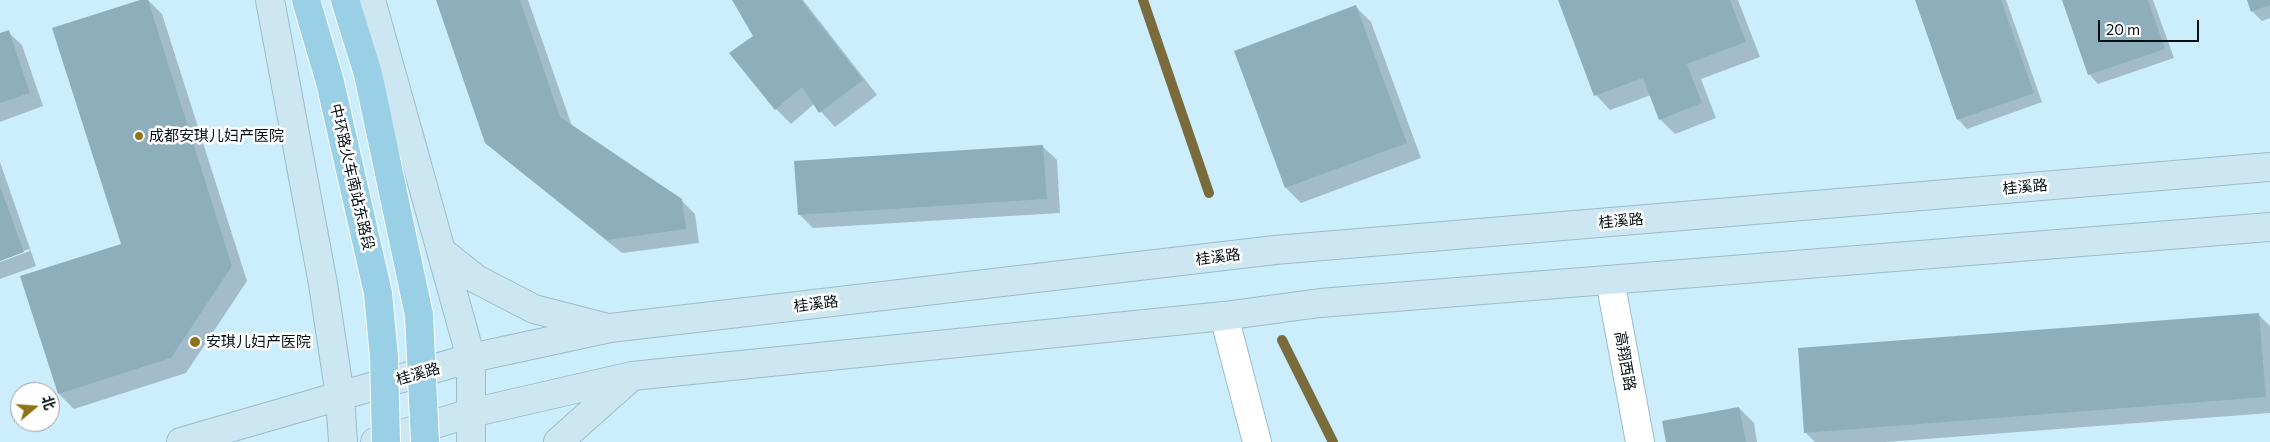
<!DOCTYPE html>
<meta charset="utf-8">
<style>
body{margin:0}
#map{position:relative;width:2270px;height:442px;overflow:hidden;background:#cbedfc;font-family:Commissioner,"Noto Sans SC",sans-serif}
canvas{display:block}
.north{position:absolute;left:10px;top:382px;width:50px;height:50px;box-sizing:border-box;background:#fff;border:1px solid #9b9fa1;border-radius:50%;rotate:72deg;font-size:14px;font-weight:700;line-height:20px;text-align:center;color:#040f14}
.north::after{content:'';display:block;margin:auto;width:18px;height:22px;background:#8e7317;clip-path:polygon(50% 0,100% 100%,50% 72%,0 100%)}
.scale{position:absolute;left:2098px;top:20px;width:101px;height:22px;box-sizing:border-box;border:2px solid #040f14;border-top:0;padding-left:6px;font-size:15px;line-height:18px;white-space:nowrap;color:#040f14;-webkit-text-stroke:4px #fff;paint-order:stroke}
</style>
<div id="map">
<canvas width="2270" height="442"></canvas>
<div class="north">北</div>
<div class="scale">20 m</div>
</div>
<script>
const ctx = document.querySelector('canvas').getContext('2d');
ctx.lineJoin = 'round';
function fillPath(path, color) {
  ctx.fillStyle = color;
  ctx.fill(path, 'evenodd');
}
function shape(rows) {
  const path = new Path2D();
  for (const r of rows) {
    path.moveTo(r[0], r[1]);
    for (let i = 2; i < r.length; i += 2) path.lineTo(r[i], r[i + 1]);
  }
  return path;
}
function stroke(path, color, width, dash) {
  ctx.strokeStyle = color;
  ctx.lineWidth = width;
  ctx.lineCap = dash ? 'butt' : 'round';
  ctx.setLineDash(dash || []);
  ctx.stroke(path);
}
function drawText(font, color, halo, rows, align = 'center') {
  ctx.font = font + ' Commissioner,"Noto Sans SC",sans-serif';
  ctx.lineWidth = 5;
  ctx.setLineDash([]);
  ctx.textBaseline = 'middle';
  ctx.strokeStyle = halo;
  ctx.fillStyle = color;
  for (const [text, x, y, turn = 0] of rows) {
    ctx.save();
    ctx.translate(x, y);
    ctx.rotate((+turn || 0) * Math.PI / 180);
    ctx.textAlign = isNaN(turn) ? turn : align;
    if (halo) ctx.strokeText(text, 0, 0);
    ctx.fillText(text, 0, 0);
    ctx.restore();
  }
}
fillPath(shape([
 [144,0,148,0,162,14,247,281,186,373,74,409,59,394,22,277,122,245],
 [437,0,528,0,572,126,681,200,695,214,699,243,622,253,501,156,486,142],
 [733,0,803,0,877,95,835,127,814,104,791,124,776,109,754,36],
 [1559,0,1738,0,1760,57,1701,79,1716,118,1675,134,1660,119,1651,95,1610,110,1596,95],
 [1916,0,2006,0,2042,102,1967,129,1958,119],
 [2063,0,2153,0,2174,58,2098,84,2089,74],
 [2248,0,2270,0,2270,18,2262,21,2252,11],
 [1356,7,1371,22,1421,158,1301,203,1286,188,1236,51],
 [8,32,22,45,43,106,0,122,0,35],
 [1043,147,1057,160,1060,213,813,228,799,214],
 [0,162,36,266,0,279,0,262,30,251,29,249,0,259],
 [2259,315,2270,326,2270,413,1886,442,1815,442,1805,432],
 [1739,408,1754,423,1757,442,1667,442]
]), '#0003');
stroke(shape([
 [1143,0,1209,193],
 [1282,340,1333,442]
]), '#796b3c', 10);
fillPath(shape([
 [140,0,148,0,232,266,171,358,58,394,20,276,121,244,52,28],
 [436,0,520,0,560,117,682,199,686,229,607,240,485,143],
 [732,0,801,0,863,80,819,113,802,87,775,110,729,53,753,36],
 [1558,0,1730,0,1746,42,1687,64,1702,103,1659,120,1643,78,1594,96],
 [1915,0,2001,0,2034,93,1957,120],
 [2062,0,2148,0,2165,49,2088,75],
 [2247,0,2270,0,2270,5,2251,12],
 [1356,5,1407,143,1285,188,1234,51],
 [9,30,30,93,0,103,0,33],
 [1043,145,1047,199,798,215,794,161],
 [0,186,24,252,0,261],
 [2259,313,2266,397,1804,433,1798,348],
 [1739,407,1746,442,1666,442,1662,421]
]), '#8eaebc');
const minor = shape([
 [1610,280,1640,442],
 [1224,316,1257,442]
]);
const secondary = shape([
 [270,0,323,284,340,396,343,442],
 [371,0,471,358,471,442],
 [441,251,476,279,534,309,604,327],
 [181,442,471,358,610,328,1275,250,2270,167],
 [375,442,471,413,632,376,1224,316,1320,303,2270,227],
 [558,442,630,378]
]);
const primary = shape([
 [306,0,330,82,378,293,384,357],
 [345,0,368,74,419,315]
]);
stroke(minor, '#9bbccb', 30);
stroke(secondary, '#9bbccb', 30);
stroke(primary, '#fff', 30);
stroke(minor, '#fff', 28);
stroke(secondary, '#cde7f2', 28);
stroke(primary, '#9ad0e5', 28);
const primaryBridge = shape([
 [419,315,425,442],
 [384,357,386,442]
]);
stroke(primaryBridge, '#fff', 30, []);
stroke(primaryBridge, '#9ad0e5', 28);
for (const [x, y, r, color] of [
 [139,136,5,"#8e7317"],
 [195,342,6,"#8e7317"]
]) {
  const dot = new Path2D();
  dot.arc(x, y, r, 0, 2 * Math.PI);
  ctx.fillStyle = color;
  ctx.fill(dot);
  stroke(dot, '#fff', 2);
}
drawText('15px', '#040f14', '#fff', [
 ["成都安琪儿妇产医院",149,136],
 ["安琪儿妇产医院",206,342]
], 'left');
drawText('15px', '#040f14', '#fff', [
 ["中环路火车南站东路段",352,177,77],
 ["桂溪路",2025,187,-5],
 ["桂溪路",1621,221,-5],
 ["桂溪路",1218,257,-7],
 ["桂溪路",816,304,-7],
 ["高翔西路",1625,361,80],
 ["桂溪路",418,374,-16]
]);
</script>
